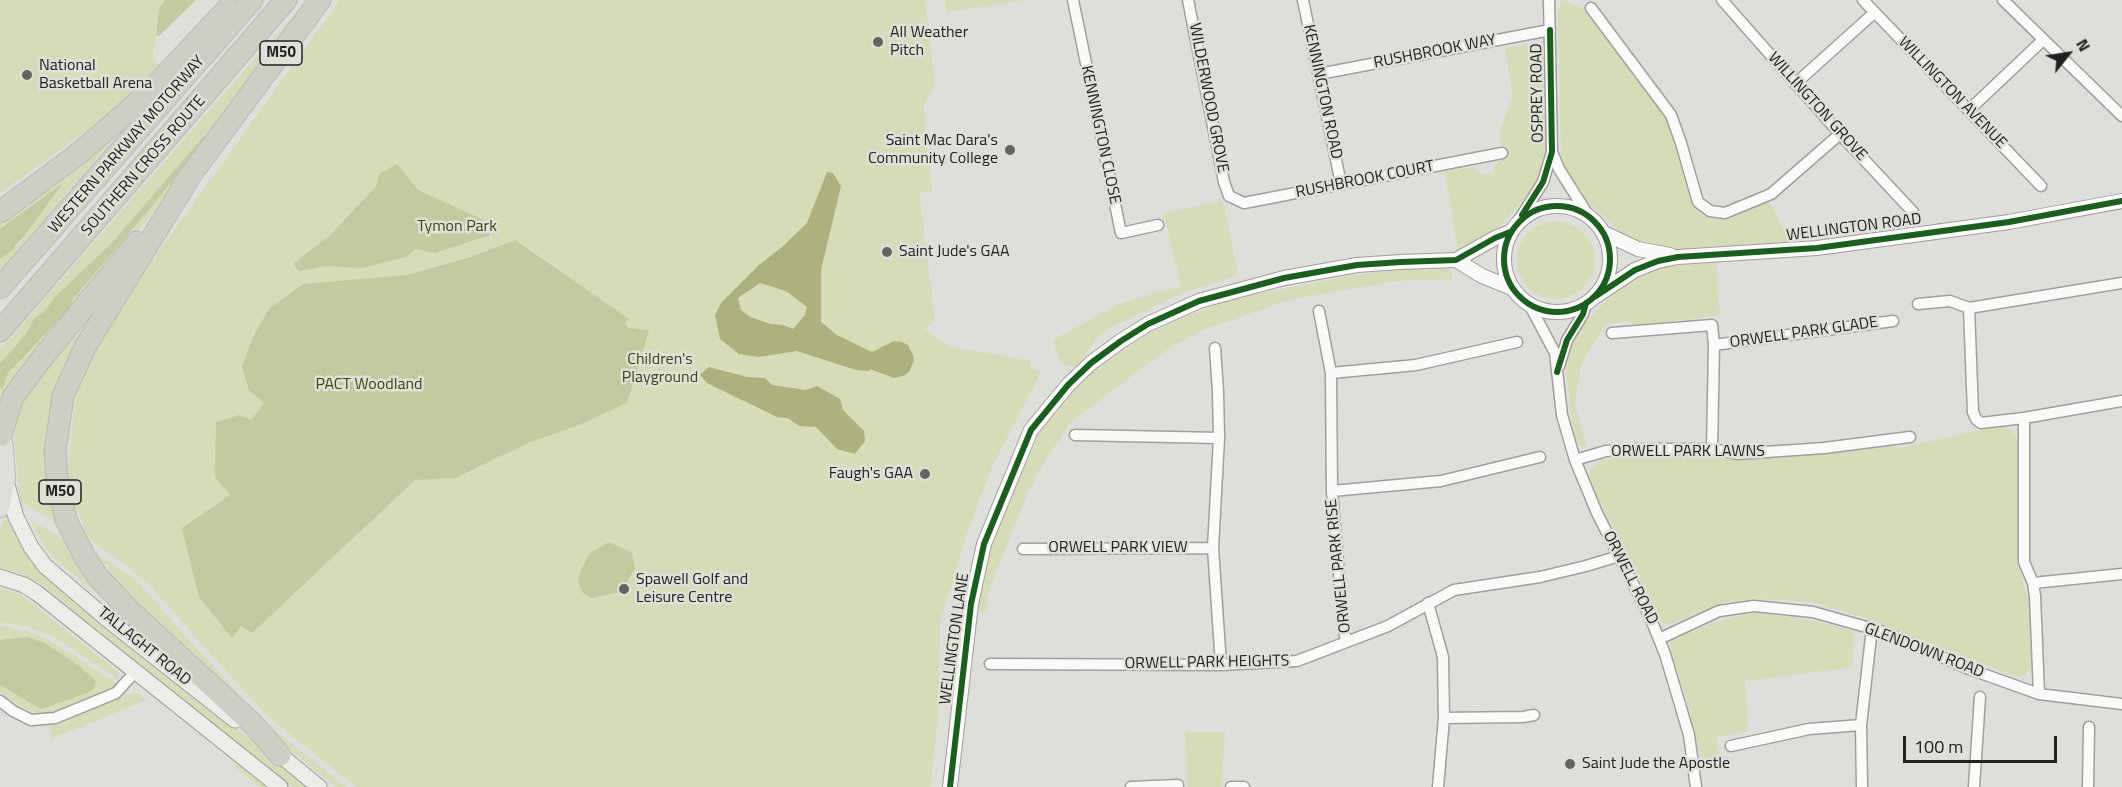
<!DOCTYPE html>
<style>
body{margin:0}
#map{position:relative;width:2122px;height:787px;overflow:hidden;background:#dededa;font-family:"Titillium Web",sans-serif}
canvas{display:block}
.north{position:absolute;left:2038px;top:24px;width:60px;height:60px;-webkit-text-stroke:4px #dfe0d8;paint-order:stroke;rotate:60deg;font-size:16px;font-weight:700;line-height:24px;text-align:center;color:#21221f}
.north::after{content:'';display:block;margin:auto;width:21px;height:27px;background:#21221f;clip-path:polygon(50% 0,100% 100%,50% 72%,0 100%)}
.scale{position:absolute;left:1903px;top:736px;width:154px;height:27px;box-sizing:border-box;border:3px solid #21221f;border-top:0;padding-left:8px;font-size:18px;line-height:21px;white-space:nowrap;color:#21221f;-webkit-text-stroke:4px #dfe0d8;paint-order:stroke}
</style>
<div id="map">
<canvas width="2122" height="787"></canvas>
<div class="north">N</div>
<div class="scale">100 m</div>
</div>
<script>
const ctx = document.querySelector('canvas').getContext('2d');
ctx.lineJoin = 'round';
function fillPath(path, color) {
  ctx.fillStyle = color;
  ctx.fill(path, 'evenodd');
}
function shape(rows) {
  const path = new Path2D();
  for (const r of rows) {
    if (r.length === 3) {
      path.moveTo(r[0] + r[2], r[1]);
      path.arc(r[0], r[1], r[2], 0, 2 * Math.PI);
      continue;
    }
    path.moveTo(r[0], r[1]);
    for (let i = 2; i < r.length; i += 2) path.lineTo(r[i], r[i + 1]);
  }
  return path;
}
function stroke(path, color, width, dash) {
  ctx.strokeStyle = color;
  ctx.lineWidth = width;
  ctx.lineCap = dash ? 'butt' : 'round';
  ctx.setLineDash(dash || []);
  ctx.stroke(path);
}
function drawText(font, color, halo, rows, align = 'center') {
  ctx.font = font + ' "Titillium Web",sans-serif';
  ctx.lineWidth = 5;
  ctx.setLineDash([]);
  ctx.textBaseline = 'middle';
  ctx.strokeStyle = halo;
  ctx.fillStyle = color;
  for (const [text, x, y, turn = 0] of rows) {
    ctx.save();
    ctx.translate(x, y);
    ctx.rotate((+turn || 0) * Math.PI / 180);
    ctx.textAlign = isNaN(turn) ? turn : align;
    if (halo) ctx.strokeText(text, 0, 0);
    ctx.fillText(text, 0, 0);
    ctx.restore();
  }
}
fillPath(shape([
 [0,0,165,0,158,8,153,58,159,65,110,114,0,193],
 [308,0,183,174,107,271,16,374,0,403,0,350,257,56],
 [340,0,925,0,935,84,924,106,932,193,919,192,935,320,925,329,950,347,1031,361,1030,368,1041,372,992,467,966,535,940,623,938,717,930,787,356,787,264,713,151,587,127,566,89,539,74,504,68,467,74,407,81,381,98,347,152,261],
 [945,0,1026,0,947,12],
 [1561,0,1582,8,1666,118,1696,207,1704,215,1715,218,1727,216,1768,201,1787,234,1786,242,1660,250,1644,246,1623,235,1572,186,1564,168,1561,155,1558,17],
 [1533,43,1544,50,1546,146,1545,164,1538,181,1526,197,1496,230,1476,245,1458,251,1445,172,1474,167,1483,175,1494,172,1494,167,1498,161,1505,160,1499,133,1513,96,1505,48],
 [137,112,11,258,0,270,0,220],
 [1221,201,1224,205,1238,275,1182,293,1112,327,1101,333,1077,366,1067,366,1060,360,1053,340,1119,304,1181,286,1164,214],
 [1556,260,39],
 [1716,263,1720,315,1636,326,1628,321,1606,324,1581,364,1575,405,1587,448,1582,447,1574,436,1566,370,1567,355,1573,339,1584,324,1620,286,1642,271,1669,266],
 [1451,269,1452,279,1395,281,1288,300,1204,330,1180,341,1148,363,1070,423,1042,465,1024,502,990,588,985,612,978,610,993,540,1041,430,1063,403,1083,381,1106,362,1150,333,1174,321,1224,302,1251,295,1355,275,1403,270],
 [110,285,68,367,59,517,53,516,60,525,22,502,19,493,13,425,16,410],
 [1997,426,2011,429,2018,440,2018,562,2030,607,2033,646,2031,668,2026,675,2016,677,1877,622,1813,602,1761,599,1726,602,1667,625,1659,621,1634,567,1591,485,1589,474,1594,465,1602,460,1642,453,1690,453,1742,460,1891,444,1897,449],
 [6,514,12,529,21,545,50,577,310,787,292,787,44,586,22,574,0,567,0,530],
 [29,519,68,542,148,636,59,562,43,544],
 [99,556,134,578,260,718,346,787,336,787,281,742,147,616,122,588],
 [0,588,19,594,29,601,112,667,119,674,119,680,55,637,29,627,0,622],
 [1754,613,1811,620,1854,631,1852,667,1745,681,1748,731,1716,737,1719,758,1703,761,1696,742,1687,700,1670,649,1670,643,1674,639,1715,622],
 [0,626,30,632,48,640,69,652,117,684,106,692,53,713,40,714,25,709,0,693],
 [134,692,147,700,51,739,50,728,52,725],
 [1185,732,1225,732,1221,787,1187,787],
 [236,764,240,764,268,787,260,787,234,766]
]), '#d7dbb7');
fillPath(shape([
 [165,0,196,0,159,36,156,35,159,8],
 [210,133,153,205,73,299,70,308,8,373,3,388,0,387,0,364,26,334,34,319,45,311,55,297,111,244,203,137],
 [397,164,418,190,492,224,490,235,435,253,415,249,406,257,363,268,325,266,299,271,293,264,329,236,376,187,379,174],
 [63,183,25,235,16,244,13,250,0,259,0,229],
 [515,240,629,319,625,322,628,328,649,330,627,403,579,425,528,443,455,478,415,480,252,633,241,626,232,638,199,597,182,528,230,495,215,477,216,422,239,415,251,420,264,403,249,390,242,367,254,335,269,309,303,284,407,275,468,258],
 [609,542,632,553,635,569,620,592,592,598,583,593,578,582,580,572,590,553],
 [28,637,45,643,80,667,96,681,94,688,87,693,41,709,0,685,0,640]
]), '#c5c9a1');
fillPath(shape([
 [827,172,833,173,841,186,821,270,821,322,837,335,872,352,894,341,902,342,908,345,913,355,914,361,909,372,903,376,894,378,870,369,869,371,856,370,797,351,759,357,739,354,720,339,715,315,721,303,759,265,782,247,807,223],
 [760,283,786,291,807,307,805,315,793,329,783,325,771,324,750,317,741,310,738,298],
 [709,367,747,377,765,378,772,385,806,390,817,386,840,399,843,410,864,431,865,441,855,454,837,449,816,427,800,426,787,418,777,417,707,383,700,375]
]), '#adb180');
const minor = shape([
 [1073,0,1121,233,1158,225],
 [1188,0,1224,182,1229,196,1244,203,1502,153],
 [1303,0,1341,184],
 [1722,0,1840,134,1913,212],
 [1863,0,2041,186],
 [2003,0,2122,116],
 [1591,8,1671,115,1681,143,1698,202,1710,211,1725,213,1771,194,1840,134],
 [1319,74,1550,30],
 [1795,84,1874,13],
 [1969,110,2043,40],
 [1552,152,1559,169,1588,215],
 [1519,220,1543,182,1552,152,1549,0],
 [1529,304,1555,353,1562,415,1575,460,1597,513,1650,617,1665,654,1689,735,1696,787],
 [1918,304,1950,301,1969,308],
 [1319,311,1331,373,1332,491,1344,632,1347,642],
 [1612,333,1712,325,1714,345,1712,449],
 [1714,345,1893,321],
 [1215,348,1218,391,1219,438,1213,548,1221,665],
 [1559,366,1567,340,1583,314,1586,303],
 [1331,373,1416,365,1517,342],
 [2024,418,1981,423,1976,419,1973,412,1969,308,2122,283],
 [1075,435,1219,438],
 [1575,460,1606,451,1639,449,1712,449,1737,454,1824,448,1910,437],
 [1332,491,1441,481,1540,457],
 [1023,549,1213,548],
 [2033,583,2122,574],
 [1428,603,1443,657,1444,718,1438,787],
 [1659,639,1719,611,1754,606,1813,612,1884,632,1969,669,2039,694,2122,704],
 [990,664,1221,665,1297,661,1388,626,1454,590,1540,577,1586,566,1619,556],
 [2039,694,2035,596,2033,583,2024,562,2024,418,2122,401],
 [0,701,13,711,31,720,55,718,116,693,136,671],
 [1444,718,1523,717,1534,715],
 [1731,746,1809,729,1861,725],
 [1131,787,1178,785],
 [1231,787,1244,787],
 [1862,787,1861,725,1872,628],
 [1974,787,1980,697],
 [2088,787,2089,727]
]);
const tertiary = shape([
 [1557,259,53],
 [1604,233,1638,249,1670,255],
 [1456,260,1482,276,1512,288],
 [1596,296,1635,270,1658,261,1678,257,1817,248,2009,222,2122,201],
 [950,787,971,604,984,544,1031,430,1068,385,1091,363,1121,341,1148,324,1199,301,1284,278,1357,265,1401,262,1456,260,1495,238,1510,232]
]);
const secondary = shape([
 [6,481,16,517,31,547,45,566,107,619,235,720],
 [0,577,24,585,37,593,280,787],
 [273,749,319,787]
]);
const primary = shape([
 [0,430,4,448,6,479,0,508]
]);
const motorway = shape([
 [189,178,85,347,63,396,55,452,57,477,66,520,85,557,98,577,130,611,253,724,280,755],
 [181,188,320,0],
 [0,212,78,154,121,117,152,89,227,9],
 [0,288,252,0],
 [0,331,286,0],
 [1,435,13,397,43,357,137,242]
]);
stroke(minor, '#9f9f9c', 13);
stroke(tertiary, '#9f9f9c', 16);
stroke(secondary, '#9f9f9c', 17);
stroke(primary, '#babab8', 20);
stroke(motorway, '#babab8', 23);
stroke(minor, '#fafaf9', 10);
stroke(tertiary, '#fafaf9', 14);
stroke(secondary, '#ecece9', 15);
stroke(primary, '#dfdfd9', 18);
stroke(motorway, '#cdcec4', 21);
stroke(shape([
 [1557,259,53],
 [1522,215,1543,182,1552,152,1550,30],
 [1596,296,1635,270,1658,261,1678,257,1817,248,2009,222,2122,201],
 [1557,372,1567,340,1583,314,1586,303],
 [950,787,971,604,984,544,1031,430,1068,385,1091,363,1121,341,1148,324,1199,301,1284,278,1357,265,1401,262,1456,260,1495,238,1510,232]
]), '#1b5e20', 6);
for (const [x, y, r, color] of [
 [878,42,6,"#636460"],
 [27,75,6,"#636460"],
 [1010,150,6,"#636460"],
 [887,252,6,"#636460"],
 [925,474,6,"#636460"],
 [624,589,6,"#636460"],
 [1570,764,6,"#636460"]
]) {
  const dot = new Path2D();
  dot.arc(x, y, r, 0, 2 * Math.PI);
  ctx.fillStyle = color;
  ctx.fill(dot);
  stroke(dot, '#dfe0d8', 2);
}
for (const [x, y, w] of [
 [281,53,42],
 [60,492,42]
]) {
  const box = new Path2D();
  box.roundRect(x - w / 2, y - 12, w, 24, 4.5);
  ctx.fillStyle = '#dfe0d8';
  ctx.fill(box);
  stroke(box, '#21221f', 1.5);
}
drawText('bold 15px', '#21221f', null, [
 ["M50",281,53],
 ["M50",60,492]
]);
drawText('16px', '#21221f', '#dfe0d8', [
 ["All Weather",890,33],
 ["Pitch",890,51],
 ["National",39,66],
 ["Basketball Arena",39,84],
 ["Saint Mac Dara's",998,141,"right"],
 ["Community College",998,159,"right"],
 ["Saint Jude's GAA",899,252],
 ["Faugh's GAA",913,474,"right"],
 ["Spawell Golf and",636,580],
 ["Leisure Centre",636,598],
 ["Saint Jude the Apostle",1582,764]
], 'left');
drawText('16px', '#21221f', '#dfe0d8', [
 ["RUSHBROOK WAY",1435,52,-11],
 ["KENNINGTON ROAD",1322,92,78],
 ["OSPREY ROAD",1538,93,-91],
 ["WILLINGTON AVENUE",1952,93,46],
 ["WILDERWOOD GROVE",1208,98,79],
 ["WILLINGTON GROVE",1817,107,48],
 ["KENNINGTON CLOSE",1100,135,78],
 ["WESTERN PARKWAY MOTORWAY",127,145,-49],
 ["SOUTHERN CROSS ROUTE",144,166,-49],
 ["RUSHBROOK COURT",1365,180,-11],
 ["WELLINGTON ROAD",1854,228,-7],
 ["ORWELL PARK GLADE",1804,333,-8],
 ["ORWELL PARK LAWNS",1688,452],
 ["ORWELL PARK VIEW",1118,548],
 ["ORWELL PARK RISE",1339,566,-96],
 ["ORWELL ROAD",1630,578,63],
 ["WELLINGTON LANE",955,639,-82],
 ["TALLAGHT ROAD",144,647,39],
 ["GLENDOWN ROAD",1924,651,21],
 ["ORWELL PARK HEIGHTS",1207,663,-1]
]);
drawText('16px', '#3f430d', '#dfe0d8', [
 ["Tymon Park",457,227],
 ["Children's",660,360],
 ["Playground",660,378],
 ["PACT Woodland",369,385]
]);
</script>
